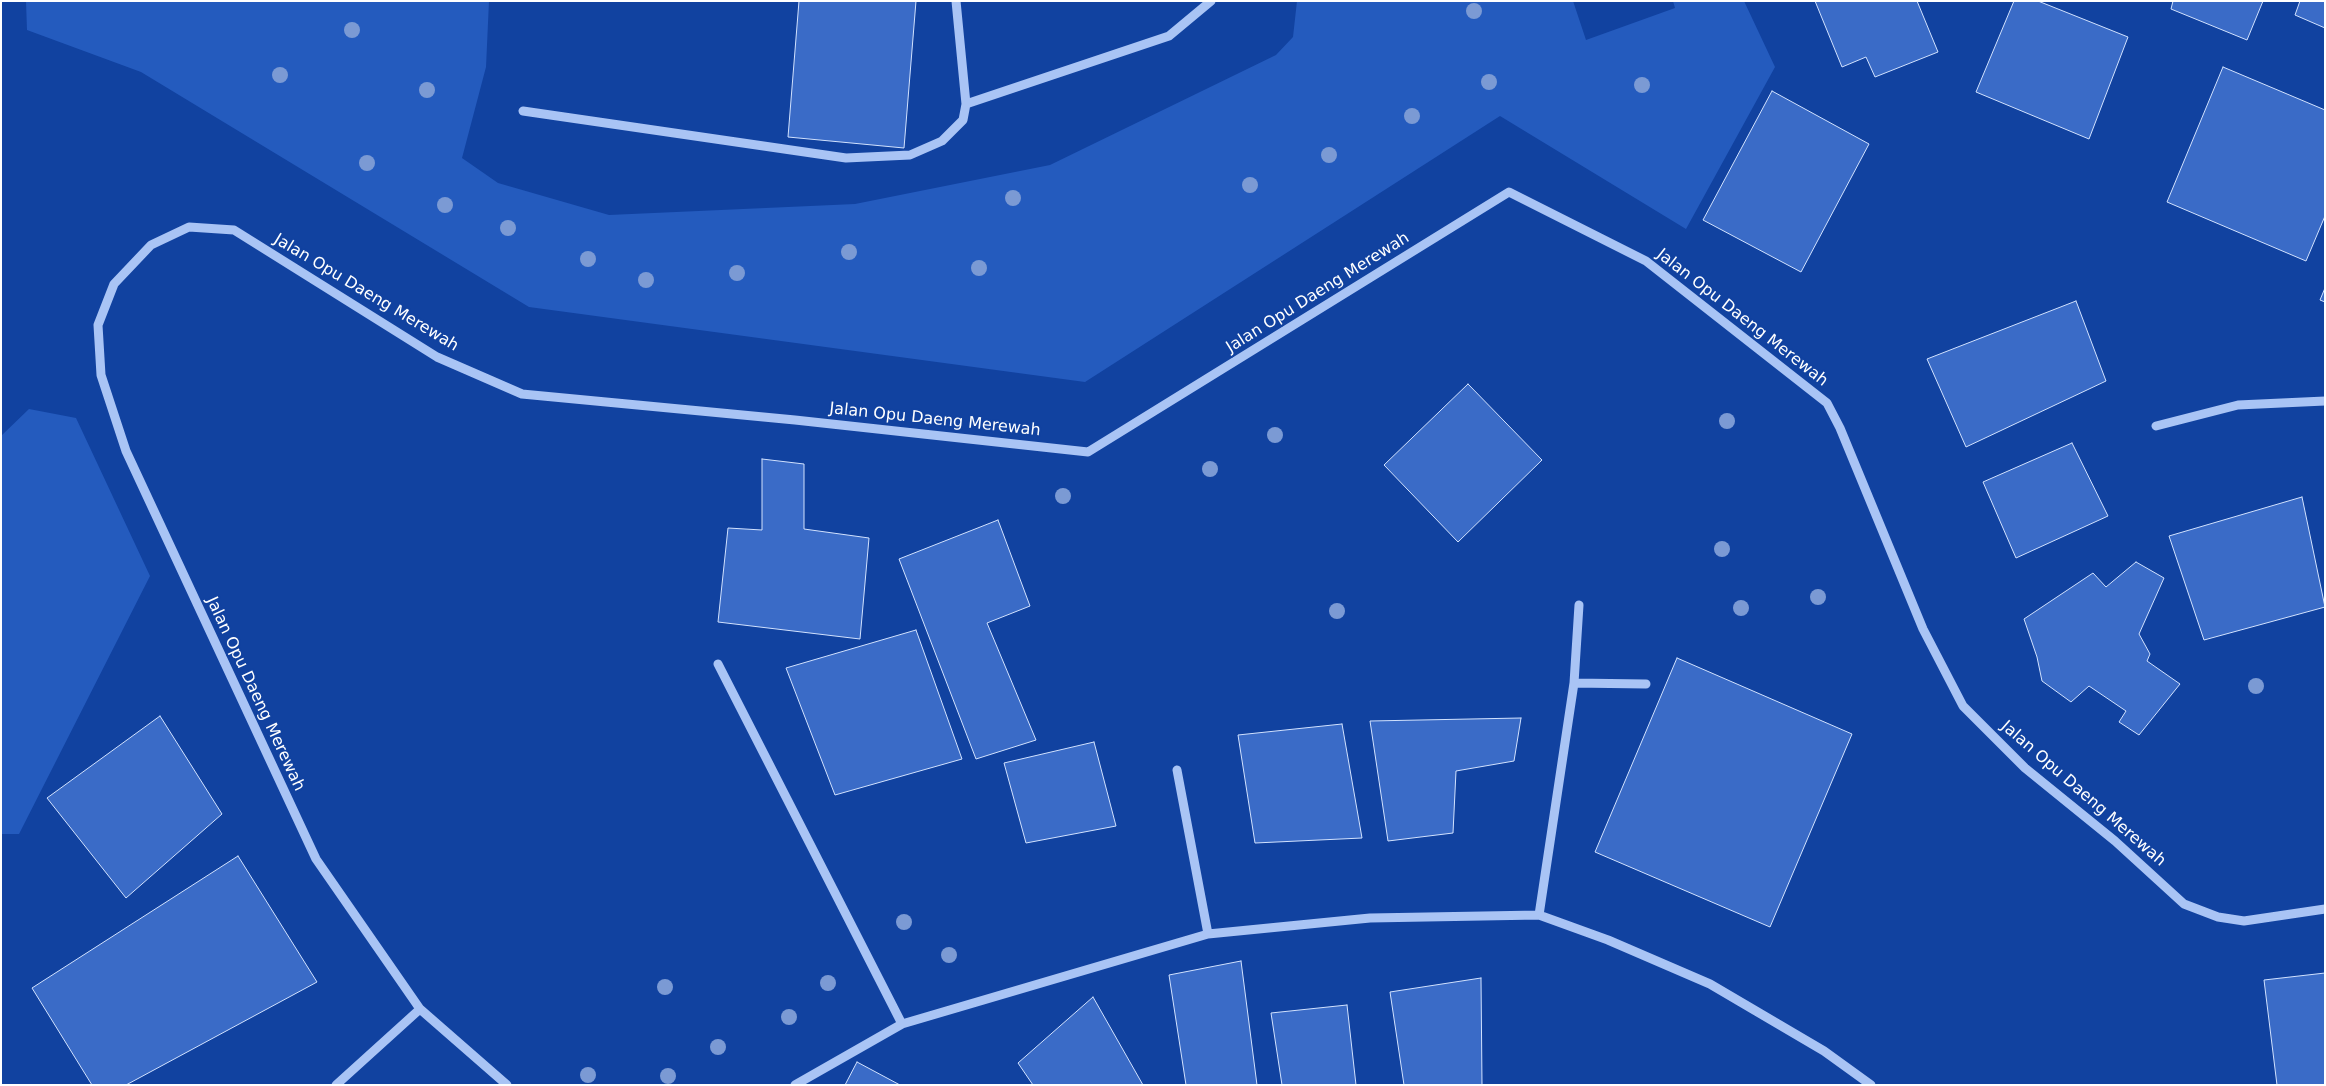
<!DOCTYPE html>
<style>
body{margin:0}
#map{position:relative;width:2326px;height:1086px;overflow:hidden;background:#1142a0;font-family:"DejaVu Sans",sans-serif}
canvas{display:block}
.frame{position:absolute;inset:0;border:2px solid #fff;pointer-events:none}
</style>
<div id="map">
<canvas width="2326" height="1086"></canvas>
<div class="frame"></div>
</div>
<script>
const ctx = document.querySelector('canvas').getContext('2d');
ctx.lineJoin = 'round';
function fillPath(path, color) {
  ctx.fillStyle = color;
  ctx.fill(path, 'evenodd');
}
function shape(rows) {
  const path = new Path2D();
  for (const r of rows) {
    path.moveTo(r[0], r[1]);
    for (let i = 2; i < r.length; i += 2) path.lineTo(r[i], r[i + 1]);
  }
  return path;
}
function stroke(path, color, width, dash) {
  ctx.strokeStyle = color;
  ctx.lineWidth = width;
  ctx.lineCap = dash ? 'butt' : 'round';
  ctx.setLineDash(dash || []);
  ctx.stroke(path);
}
function drawText(font, color, halo, rows, align = 'center') {
  ctx.font = font + ' "DejaVu Sans",sans-serif';
  ctx.lineWidth = 4;
  ctx.setLineDash([]);
  ctx.textBaseline = 'middle';
  ctx.strokeStyle = halo;
  ctx.fillStyle = color;
  for (const [text, x, y, turn = 0] of rows) {
    ctx.save();
    ctx.translate(x, y);
    ctx.rotate((+turn || 0) * Math.PI / 180);
    ctx.textAlign = isNaN(turn) ? turn : align;
    if (halo) ctx.strokeText(text, 0, 0);
    ctx.fillText(text, 0, 0);
    ctx.restore();
  }
}
fillPath(shape([
 [26,1,489,1,486,67,462,158,498,183,609,215,855,204,1050,165,1276,55,1293,37,1297,1,1573,1,1586,40,1675,8,1673,1,1744,1,1775,67,1686,229,1500,116,1085,382,529,307,141,72,27,30],
 [29,409,76,418,150,576,19,834,1,834,1,436]
]), '#245bbe');
const building = shape([
 [799,1,916,1,904,148,788,137,799,1],
 [1815,1,1917,1,1938,52,1875,77,1866,57,1842,67,1815,1],
 [2014,1,2038,1,2128,37,2089,139,1976,92,2014,1],
 [2173,1,2263,1,2247,40,2171,9,2173,1],
 [2300,1,2325,1,2325,28,2295,15,2300,1],
 [2223,67,2325,110,2325,216,2306,261,2167,202,2223,67],
 [1772,91,1869,144,1801,272,1703,220,1772,91],
 [2325,288,2325,302,2320,300,2325,288],
 [2076,301,2106,381,1966,447,1927,359,2076,301],
 [1468,384,1542,460,1458,542,1384,465,1468,384],
 [2072,443,2108,516,2016,558,1983,482,2072,443],
 [762,459,804,464,804,529,869,538,860,639,718,622,728,528,762,530,762,459],
 [2302,497,2325,607,2204,640,2169,536,2302,497],
 [998,520,1030,606,987,623,1036,740,976,759,899,559,998,520],
 [2136,562,2164,578,2139,634,2150,654,2147,661,2180,684,2139,735,2119,722,2126,711,2089,686,2071,702,2042,681,2037,657,2024,619,2093,573,2106,587,2136,562],
 [916,630,962,759,835,795,786,668,916,630],
 [1677,658,1852,734,1770,927,1595,852,1677,658],
 [160,716,222,814,126,898,47,798,160,716],
 [1521,718,1514,761,1456,771,1453,833,1388,841,1370,721,1521,718],
 [1342,724,1362,838,1255,843,1238,735,1342,724],
 [1094,742,1116,826,1026,843,1004,763,1094,742],
 [238,856,317,982,126,1085,92,1085,32,988,238,856],
 [1241,961,1257,1085,1186,1085,1169,975,1241,961],
 [2325,973,2325,1085,2277,1085,2264,980,2325,973],
 [1481,978,1482,1085,1404,1085,1390,992,1481,978],
 [1093,997,1143,1085,1033,1085,1018,1063,1093,997],
 [1347,1005,1356,1085,1282,1085,1271,1013,1347,1005],
 [857,1062,900,1085,845,1085,857,1062]
]);
fillPath(building, '#3a6bc7');
stroke(building, '#d2e2fe', 1);
stroke(shape([
 [966,104,1169,36,1211,1],
 [523,111,846,158,910,155,942,141,963,120,966,104,956,1],
 [2156,426,2238,405,2325,401],
 [718,664,902,1024],
 [1574,683,1646,684],
 [1177,770,1208,934],
 [1539,915,1574,683,1579,605],
 [336,1085,420,1009],
 [507,1085,420,1009,316,859,126,451,101,375,98,325,114,284,151,245,189,227,234,230,437,357,522,394,795,420,1088,452,1509,192,1646,261,1827,403,1840,428,1923,629,1963,706,2025,768,2115,841,2184,904,2218,917,2244,921,2325,909],
 [795,1085,902,1024,1208,934,1370,918,1539,915,1608,940,1710,984,1824,1051,1871,1085]
]), '#a9c4f5', 9);
ctx.fillStyle = '#7b9ad4';
for (const [x, y] of [
 [1474,11],
 [352,30],
 [280,75],
 [1489,82],
 [1642,85],
 [427,90],
 [1412,116],
 [1329,155],
 [367,163],
 [1250,185],
 [1013,198],
 [445,205],
 [508,228],
 [849,252],
 [588,259],
 [979,268],
 [737,273],
 [646,280],
 [1727,421],
 [1275,435],
 [1210,469],
 [1063,496],
 [1722,549],
 [1818,597],
 [1741,608],
 [1337,611],
 [2256,686],
 [904,922],
 [949,955],
 [828,983],
 [665,987],
 [789,1017],
 [718,1047],
 [588,1075],
 [668,1076]
]) {
  ctx.beginPath();
  ctx.arc(x, y, 8, 0, 2 * Math.PI);
  ctx.fill();
}
drawText('16px', '#fff', '#1142a0', [
 ["Jalan Opu Daeng Merewah",366,293,31],
 ["Jalan Opu Daeng Merewah",1318,293,-32],
 ["Jalan Opu Daeng Merewah",1742,318,38],
 ["Jalan Opu Daeng Merewah",935,420,6],
 ["Jalan Opu Daeng Merewah",255,694,65],
 ["Jalan Opu Daeng Merewah",2083,794,41]
]);
</script>
